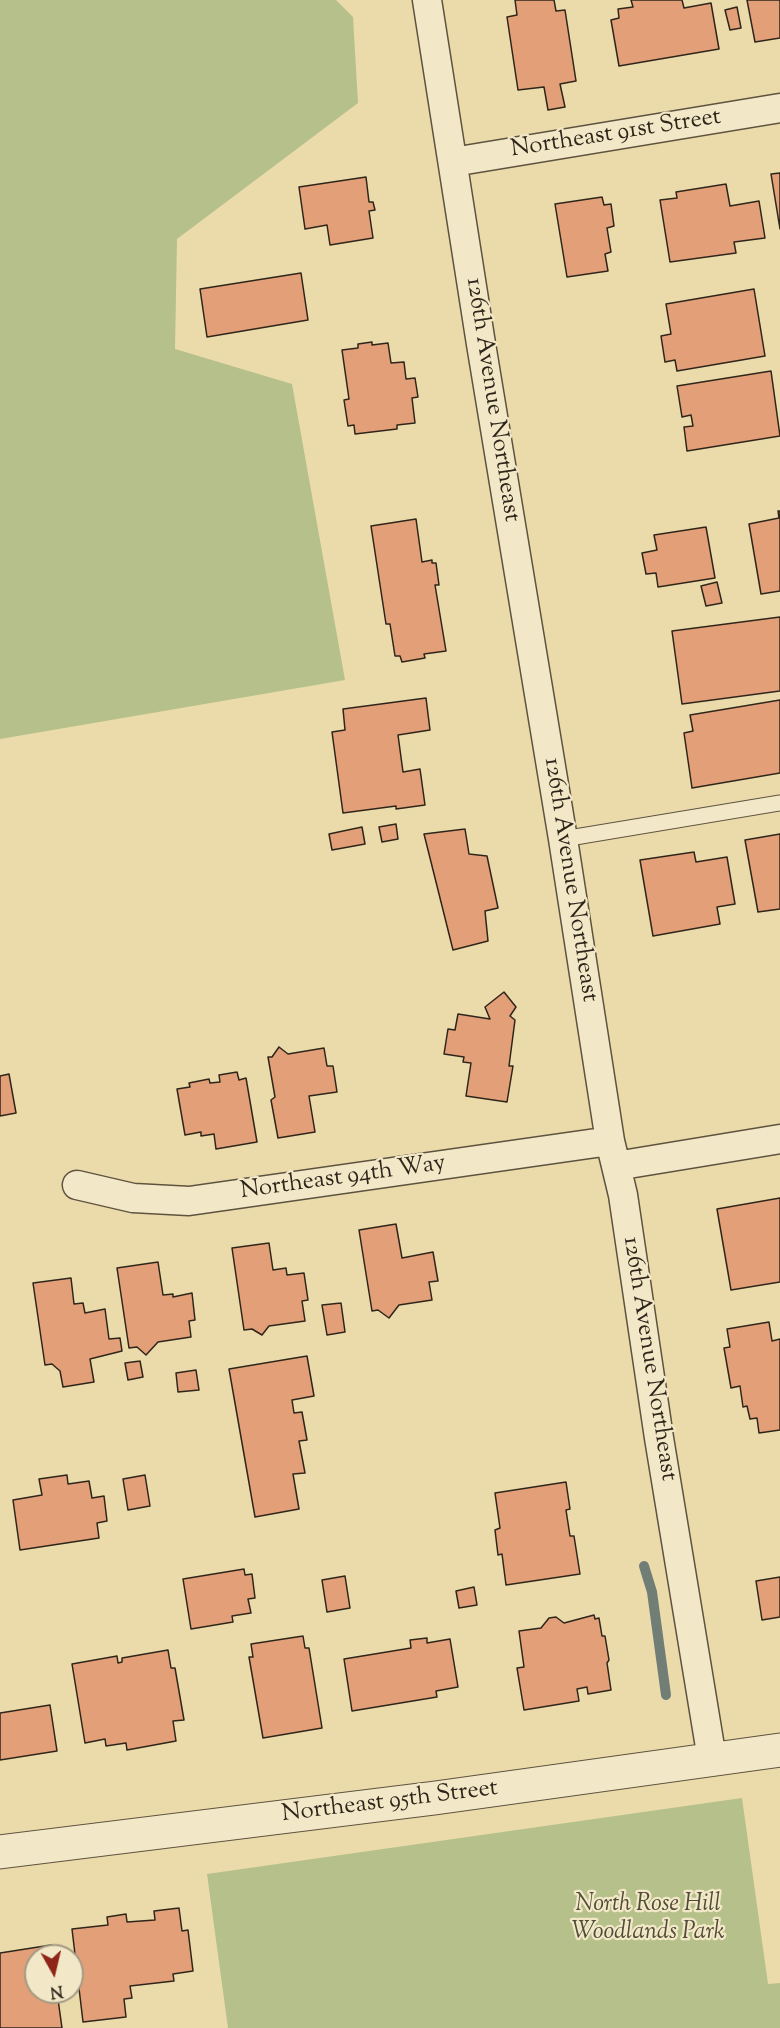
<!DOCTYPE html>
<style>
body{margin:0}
#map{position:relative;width:780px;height:2028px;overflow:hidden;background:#ebdbaa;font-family:"Sorts Mill Goudy",serif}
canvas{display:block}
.north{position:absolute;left:24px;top:1944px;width:60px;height:60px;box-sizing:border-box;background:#f2e8c8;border:2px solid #a49a83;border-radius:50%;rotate:172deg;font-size:16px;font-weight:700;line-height:24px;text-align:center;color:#2f261b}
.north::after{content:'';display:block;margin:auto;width:21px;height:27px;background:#8f2418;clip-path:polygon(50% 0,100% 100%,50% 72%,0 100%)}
</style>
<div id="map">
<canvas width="780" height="2028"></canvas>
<div class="north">N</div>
</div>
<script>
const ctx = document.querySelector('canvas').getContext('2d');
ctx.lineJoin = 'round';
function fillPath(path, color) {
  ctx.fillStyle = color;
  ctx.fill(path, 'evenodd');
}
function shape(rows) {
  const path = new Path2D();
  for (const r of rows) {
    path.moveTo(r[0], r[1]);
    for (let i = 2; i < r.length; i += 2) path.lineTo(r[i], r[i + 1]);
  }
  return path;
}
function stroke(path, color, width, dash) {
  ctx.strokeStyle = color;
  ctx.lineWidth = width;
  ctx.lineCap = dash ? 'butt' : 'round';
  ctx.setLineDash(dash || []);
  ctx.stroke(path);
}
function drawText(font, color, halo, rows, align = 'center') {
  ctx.font = font + ' "Sorts Mill Goudy",serif';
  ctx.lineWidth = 4.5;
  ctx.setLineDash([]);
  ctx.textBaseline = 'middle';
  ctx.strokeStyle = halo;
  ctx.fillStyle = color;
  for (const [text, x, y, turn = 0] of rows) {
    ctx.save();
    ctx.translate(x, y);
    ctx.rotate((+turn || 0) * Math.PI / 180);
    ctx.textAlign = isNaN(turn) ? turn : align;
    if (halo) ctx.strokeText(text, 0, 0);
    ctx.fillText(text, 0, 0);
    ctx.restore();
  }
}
fillPath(shape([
 [0,0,336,0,353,17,358,103,177,239,175,349,292,384,345,680,0,739],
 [742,1798,768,1984,780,1983,780,2028,228,2028,207,1874]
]), '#b6c08a');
stroke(shape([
 [644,1566,652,1592,666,1695]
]), '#707e76', 10);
const building = shape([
 [515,0,554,0,556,11,565,10,576,81,560,84,565,107,548,110,544,87,518,90,507,17,517,15,515,0],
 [631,0,682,0,684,8,711,3,719,49,619,66,611,20,619,18,618,9,633,7,631,0],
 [747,0,780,0,780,38,755,42,747,0],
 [737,7,741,28,730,30,725,10,737,7],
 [780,173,780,229,771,174,780,173],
 [366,177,369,202,373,202,375,210,369,211,373,238,330,245,327,225,305,229,299,187,366,177],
 [726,184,730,206,759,201,765,238,734,242,736,253,670,262,660,200,677,198,676,192,726,184],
 [602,197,604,205,611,204,614,226,607,228,611,252,605,254,608,271,567,277,555,204,602,197],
 [301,273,308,320,207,337,200,289,301,273],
 [754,289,765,356,677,371,675,360,665,362,661,336,671,334,666,304,754,289],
 [372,342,372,345,388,343,391,363,404,362,406,379,415,378,418,397,412,398,415,423,397,425,397,429,355,434,354,425,348,426,344,400,349,399,342,350,358,348,358,344,372,342],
 [771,371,780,436,687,451,684,427,693,426,691,415,682,417,677,386,771,371],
 [778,511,780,511,780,591,761,594,749,524,779,518,778,511],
 [416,519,422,562,432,560,432,563,436,563,439,585,435,585,446,651,424,654,425,658,402,662,400,656,395,656,390,624,386,624,371,526,416,519],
 [706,527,715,578,658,587,656,573,646,574,642,553,657,550,654,535,706,527],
 [717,582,722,603,706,606,701,586,717,582],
 [780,617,780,691,682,704,672,631,780,617],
 [426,698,430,730,398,735,403,772,420,769,425,805,396,809,396,806,343,813,332,732,345,730,343,709,426,698],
 [780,700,780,773,692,788,684,733,693,731,690,715,780,700],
 [396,824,398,839,382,842,379,827,396,824],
 [362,827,365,844,332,850,329,834,362,827],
 [465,829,469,854,487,856,498,908,485,911,488,941,453,950,424,834,465,829],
 [780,834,780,909,758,912,745,840,780,834],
 [694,852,696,862,727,857,735,904,717,907,720,924,653,936,640,860,694,852],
 [504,992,516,1007,510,1016,515,1020,509,1066,513,1066,507,1102,466,1096,471,1063,463,1062,464,1057,444,1054,448,1029,455,1030,458,1014,490,1019,485,1007,504,992],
 [279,1047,288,1054,324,1048,327,1066,333,1066,337,1092,309,1096,315,1132,278,1138,271,1100,275,1097,268,1057,272,1057,279,1047],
 [237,1072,239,1080,246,1078,257,1142,216,1149,214,1134,201,1136,201,1132,185,1135,177,1089,190,1087,189,1083,209,1079,210,1083,220,1082,219,1075,237,1072],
 [9,1074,16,1113,0,1116,0,1076,9,1074],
 [780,1198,780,1282,731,1290,717,1209,780,1198],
 [396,1224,402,1258,433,1252,438,1281,429,1282,432,1300,399,1305,389,1318,378,1310,372,1311,359,1230,396,1224],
 [269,1243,273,1270,286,1268,287,1275,304,1273,308,1300,302,1301,305,1321,269,1326,262,1335,252,1329,244,1330,232,1248,269,1243],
 [158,1262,163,1295,173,1294,173,1297,192,1293,195,1320,189,1321,191,1337,158,1342,146,1355,137,1347,129,1348,117,1268,158,1262],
 [71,1278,74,1304,83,1303,85,1313,105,1309,109,1339,120,1338,122,1351,90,1359,94,1382,63,1387,60,1371,52,1364,45,1365,33,1283,71,1278],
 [341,1303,345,1332,327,1335,322,1305,341,1303],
 [769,1322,772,1341,780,1339,780,1430,759,1433,757,1418,750,1419,747,1406,743,1407,740,1386,731,1388,724,1348,730,1347,727,1329,769,1322],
 [307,1356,314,1396,292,1400,294,1413,302,1412,307,1440,299,1441,305,1473,293,1474,299,1509,255,1517,229,1369,307,1356],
 [140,1361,143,1377,128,1380,125,1363,140,1361],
 [196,1370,199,1390,178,1392,176,1373,196,1370],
 [67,1475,68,1484,89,1481,92,1498,104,1496,107,1521,97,1523,99,1538,20,1550,13,1500,42,1495,39,1479,67,1475],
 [145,1475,150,1506,128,1510,123,1479,145,1475],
 [566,1482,570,1509,566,1510,570,1536,574,1536,580,1574,506,1585,502,1554,498,1555,495,1530,500,1528,495,1493,566,1482],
 [244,1569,245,1575,252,1574,255,1598,248,1599,251,1613,232,1616,233,1622,191,1629,183,1579,244,1569],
 [345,1576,350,1608,327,1612,322,1580,345,1576],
 [780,1577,780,1617,762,1620,756,1581,780,1577],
 [474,1587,477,1605,459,1608,456,1591,474,1587],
 [594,1615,595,1619,599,1618,602,1636,605,1636,609,1660,607,1663,611,1690,588,1694,587,1687,577,1689,579,1701,524,1710,517,1668,524,1667,519,1631,541,1628,549,1618,556,1617,564,1623,594,1615],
 [303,1636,305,1648,309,1648,322,1728,263,1738,249,1657,253,1657,251,1644,303,1636],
 [427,1638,427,1643,450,1639,458,1687,436,1691,437,1697,352,1711,344,1659,411,1648,410,1640,427,1638],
 [168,1650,171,1668,175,1668,184,1720,173,1721,176,1741,127,1750,126,1743,106,1746,105,1739,85,1743,72,1664,117,1656,118,1663,122,1662,122,1658,168,1650],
 [50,1705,57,1751,0,1760,0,1713,50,1705],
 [179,1908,182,1931,188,1930,193,1971,173,1974,174,1981,130,1986,132,1998,124,1999,126,2017,83,2022,72,1929,108,1925,107,1917,126,1914,127,1922,155,1920,154,1911,179,1908],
 [51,1945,52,1956,36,1956,36,1992,57,1992,62,2028,0,2028,0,1953,51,1945]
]);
fillPath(building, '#e39f78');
stroke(building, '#2f261b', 1.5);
const service = shape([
 [563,839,780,803]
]);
const minor = shape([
 [427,0,481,344,563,839,610,1141,623,1195,659,1438,712,1759],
 [453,162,780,108],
 [616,1166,780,1139],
 [77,1185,133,1198,189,1201,610,1141]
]);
const tertiary = shape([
 [0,1852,435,1798,780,1750]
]);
stroke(service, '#5e533f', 17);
stroke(minor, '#5e533f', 31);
stroke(tertiary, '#5e533f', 35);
stroke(service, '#f2e8c8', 15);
stroke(minor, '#f2e8c8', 28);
stroke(tertiary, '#f2e8c8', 33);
drawText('24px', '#2f261b', '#f2e8c8', [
 ["Northeast 91st Street",616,135,-9],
 ["126th Avenue Northeast",491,400,81],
 ["126th Avenue Northeast",569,880,81],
 ["Northeast 94th Way",343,1179,-8],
 ["126th Avenue Northeast",648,1359,81],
 ["Northeast 95th Street",390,1803,-7]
]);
drawText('italic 24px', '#514c37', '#f2e8c8', [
 ["North Rose Hill",648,1906],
 ["Woodlands Park",648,1934]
]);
</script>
